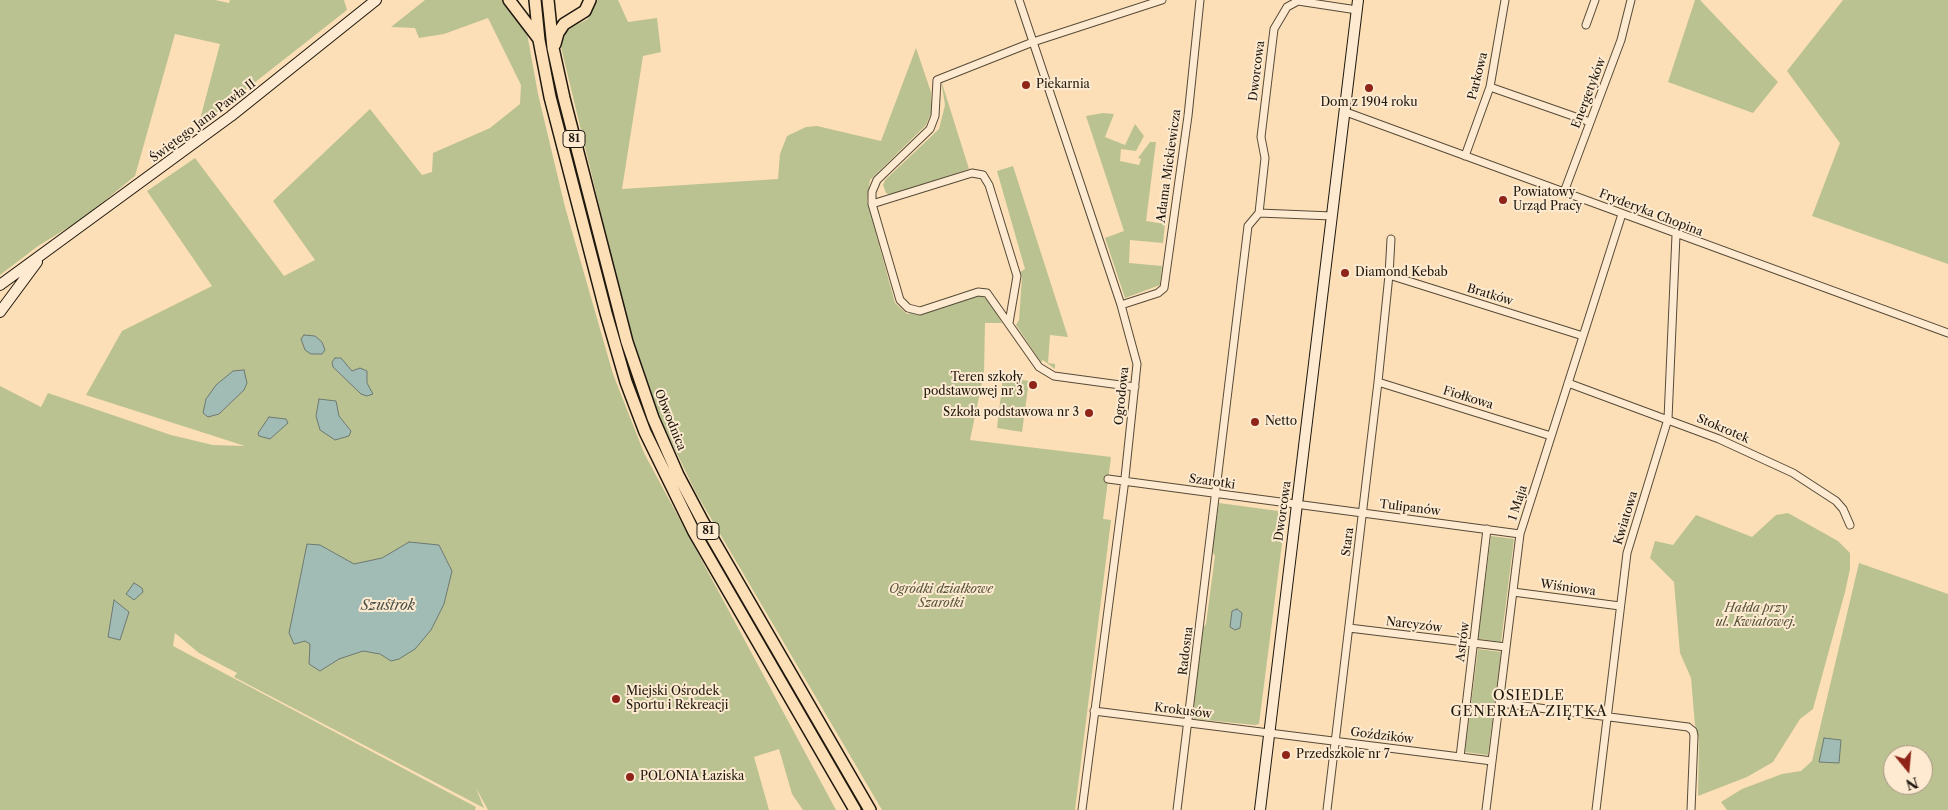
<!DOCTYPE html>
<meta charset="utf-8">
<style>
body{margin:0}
#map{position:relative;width:1948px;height:810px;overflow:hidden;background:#fcdfb6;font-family:"Libre Caslon Text",serif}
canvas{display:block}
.north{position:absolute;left:1883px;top:745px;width:50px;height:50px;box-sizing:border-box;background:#fdead0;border:1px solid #a49682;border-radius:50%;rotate:163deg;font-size:14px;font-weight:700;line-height:20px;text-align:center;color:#1f180e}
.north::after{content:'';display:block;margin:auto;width:18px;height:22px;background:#8f2418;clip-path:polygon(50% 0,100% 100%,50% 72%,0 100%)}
</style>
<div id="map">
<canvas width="1948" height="810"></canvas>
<div class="north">N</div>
</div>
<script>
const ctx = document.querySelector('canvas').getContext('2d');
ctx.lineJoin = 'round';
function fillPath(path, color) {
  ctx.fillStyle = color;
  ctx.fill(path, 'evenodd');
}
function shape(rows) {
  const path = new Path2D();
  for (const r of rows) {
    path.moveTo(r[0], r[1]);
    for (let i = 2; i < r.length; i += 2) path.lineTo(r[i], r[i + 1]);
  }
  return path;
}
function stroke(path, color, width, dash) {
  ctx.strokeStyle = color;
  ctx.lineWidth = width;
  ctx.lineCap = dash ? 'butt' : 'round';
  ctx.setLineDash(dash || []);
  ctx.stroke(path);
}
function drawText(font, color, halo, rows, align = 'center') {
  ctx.font = font + ' "Libre Caslon Text",serif';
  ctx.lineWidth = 4;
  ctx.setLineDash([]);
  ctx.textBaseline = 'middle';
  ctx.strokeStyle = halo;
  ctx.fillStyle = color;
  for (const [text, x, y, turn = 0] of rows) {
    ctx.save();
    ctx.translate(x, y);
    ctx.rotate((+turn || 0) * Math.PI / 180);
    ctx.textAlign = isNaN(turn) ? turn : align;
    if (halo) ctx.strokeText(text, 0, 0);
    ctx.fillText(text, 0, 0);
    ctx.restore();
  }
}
fillPath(shape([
 [0,0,215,0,229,3,230,0,344,0,347,10,198,127,220,44,175,34,135,176,82,219,38,246,0,275],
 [425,0,503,0,527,33,538,94,565,207,613,374,644,453,836,810,803,810,792,794,779,749,754,757,769,810,488,810,476,788,484,808,234,677,237,673,199,653,175,633,173,646,476,807,475,810,0,810,0,386,41,407,48,393,171,435,213,445,245,446,86,395,122,331,212,286,147,191,195,158,284,276,315,260,273,201,370,109,422,175,432,172,433,153,490,128,520,104,521,85,488,18,444,34,419,38,415,28,391,27],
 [595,0,618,0,628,22,657,18,661,52,643,56,622,189,778,179,780,154,787,136,806,127,817,126,881,141,916,48,931,92,931,113,926,125,870,180,867,201,895,303,907,314,981,294,989,301,1002,323,985,323,984,373,970,440,1111,457,1103,519,1111,520,1075,810,882,810,696,493,654,406,624,309,560,43,564,34,570,28,588,19],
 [1695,0,1700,0,1778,82,1753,113,1668,82],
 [1843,0,1948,0,1948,264,1812,216,1840,143,1787,71],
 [941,80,969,169,891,195,886,193,883,185,885,180,939,129,945,105],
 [1103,113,1114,114,1105,137,1125,145,1135,124,1144,136,1136,151,1121,149,1120,161,1139,165,1141,159,1138,158,1150,142,1156,142,1146,221,1165,224,1163,243,1130,240,1129,263,1162,266,1160,285,1125,298,1105,238,1124,231,1086,116],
 [1013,166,1068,337,1050,335,1048,363,1055,364,1055,369,1043,360,1041,362,1016,325,1019,320,1022,277,1020,272,1025,269,997,171],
 [1003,377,1029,381,1022,432,997,428],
 [1219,503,1286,512,1259,724,1255,725,1195,719,1193,717,1202,629,1206,624,1215,556,1212,551],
 [1788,513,1838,541,1850,553,1850,569,1845,592,1813,709,1800,719,1773,762,1747,777,1698,796,1699,739,1695,725,1691,678,1680,653,1674,582,1650,558,1655,541,1673,545,1696,515,1752,537,1776,515],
 [1491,536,1514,539,1501,642,1478,639],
 [1859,563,1948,594,1948,810,1727,810,1721,802,1742,789,1782,774,1801,771,1812,761],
 [1893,755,1923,755,1923,785,1893,785],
 [1478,649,1501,652,1488,755,1465,752]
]), '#bbc291');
const water = shape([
 [304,335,315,336,322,342,325,350,322,354,311,354,305,350,301,339,304,335],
 [335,358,341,358,352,371,360,368,367,371,367,383,373,394,367,396,361,394,333,367,332,362,335,358],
 [244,370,247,383,244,390,219,414,208,417,203,413,206,399,216,385,233,371,244,370],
 [319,399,336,401,339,416,351,431,349,436,335,440,320,430,316,416,319,399],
 [269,417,286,419,288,423,270,439,259,436,258,433,269,417],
 [409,542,439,545,452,571,444,604,431,630,415,649,399,659,391,661,380,654,363,651,339,659,320,671,309,664,310,644,305,641,294,644,289,633,307,544,320,545,354,564,382,558,409,542],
 [134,583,142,588,143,592,134,600,126,594,134,583],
 [114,600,129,612,120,640,108,637,114,600],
 [1237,609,1242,613,1240,628,1235,630,1230,627,1232,611,1237,609],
 [1824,738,1841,740,1839,763,1819,762,1824,738]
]);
fillPath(water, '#a1bbb5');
stroke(water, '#6d7a72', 1);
const street = shape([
 [1019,0,1121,305,1137,364,1124,487,1082,810],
 [1586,25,1595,0],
 [1490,87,1590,122],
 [1346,112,1948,333],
 [1465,156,1490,87,1505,0],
 [1564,192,1621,40,1631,0],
 [872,204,972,173,983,175,989,185,1017,276,1009,323],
 [1259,213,1332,216],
 [1389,275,1583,336],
 [1121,305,1158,293,1164,288,1188,116,1200,0],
 [1378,382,1551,436],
 [1568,383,1719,439,1793,473,1836,501,1843,509,1850,525],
 [1135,387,1054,376,1039,367,987,293,978,292,920,311,908,308,900,300,872,204,872,192,877,180,930,129,935,116,937,80,1033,42,1162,0],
 [1108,479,1520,534],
 [1513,592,1620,606],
 [1349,628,1506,647],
 [1500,703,1688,727,1693,731,1694,736,1691,810],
 [1094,711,1492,761],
 [1460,757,1487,529],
 [1177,810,1248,226,1259,213,1265,158,1261,137,1274,29,1287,7,1298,1,1357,10],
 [1327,810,1378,382,1389,275,1391,239],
 [1486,810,1520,534,1622,214],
 [1596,810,1627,553,1668,419,1676,235]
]);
const secondary = shape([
 [0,285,231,116,376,0],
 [0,312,37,262],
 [1260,810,1358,0]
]);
const primary = shape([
 [509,0,538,38],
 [535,0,539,40,550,97,606,313,626,382,645,432,694,532,855,810],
 [548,0,553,48,564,98,627,342,653,418,678,475,703,522,870,810],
 [555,44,558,33,564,24,585,11,590,0]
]);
stroke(street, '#564a38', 9);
stroke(secondary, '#1f180e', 12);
stroke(primary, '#1f180e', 14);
stroke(street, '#fdead0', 7);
stroke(secondary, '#fdead0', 10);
stroke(primary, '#fcdfb6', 11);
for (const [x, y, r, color] of [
 [1026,85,5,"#8f2418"],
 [1369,88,5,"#8f2418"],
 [1503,200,5,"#8f2418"],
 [1345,273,5,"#8f2418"],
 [1033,385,5,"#8f2418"],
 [1089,413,5,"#8f2418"],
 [1255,422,5,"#8f2418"],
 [616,699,5,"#8f2418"],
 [1286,755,5,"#8f2418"],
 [630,777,5,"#8f2418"]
]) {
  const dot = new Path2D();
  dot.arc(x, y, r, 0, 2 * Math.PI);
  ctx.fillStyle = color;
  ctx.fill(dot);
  stroke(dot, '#fdead0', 2);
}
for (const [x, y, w] of [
 [574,139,22],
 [708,531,22]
]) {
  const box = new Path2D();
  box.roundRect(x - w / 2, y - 8.5, w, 17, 4);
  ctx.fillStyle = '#fdead0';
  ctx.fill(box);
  stroke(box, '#1f180e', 1);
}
drawText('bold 11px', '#1f180e', null, [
 ["81",574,139],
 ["81",708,531]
]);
drawText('12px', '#1f180e', '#fdead0', [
 ["Dworcowa",1257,71,-83],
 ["Parkowa",1478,76,-76],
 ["Energetyków",1589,93,-69],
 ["Świętego Jana Pawła II",203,121,-37],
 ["Adama Mickiewicza",1169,166,-82],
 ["Fryderyka Chopina",1651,213,21],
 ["Bratków",1490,295,17],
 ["Ogrodowa",1122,396,-84],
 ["Fiołkowa",1468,398,17],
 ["Obwodnica",670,420,68],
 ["Stokrotek",1723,429,23],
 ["Szarotki",1212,482,8],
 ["1 Maja",1518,503,-72],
 ["Tulipanów",1410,508,7],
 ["Dworcowa",1283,511,-82],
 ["Kwiatowa",1626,518,-73],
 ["Stara",1348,542,-83],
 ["Wiśniowa",1568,588,8],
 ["Narcyzów",1414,625,7],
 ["Astrów",1463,642,-83],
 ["Radosna",1186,651,-83],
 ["Krokusów",1183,711,7],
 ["Goździków",1382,736,7]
]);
drawText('12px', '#1f180e', '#fdead0', [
 ["Piekarnia",1036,85],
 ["Dom z 1904 roku",1369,103,"center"],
 ["Powiatowy",1513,193],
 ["Urząd Pracy",1513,207],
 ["Diamond Kebab",1355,273],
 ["Teren szkoły",1023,378,"right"],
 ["podstawowej nr 3",1023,392,"right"],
 ["Szkoła podstawowa nr 3",1079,413,"right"],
 ["Netto",1265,422],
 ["Miejski Ośrodek",626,692],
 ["Sportu i Rekreacji",626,706],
 ["Przedszkole nr 7",1296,755],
 ["POLONIA Łaziska",640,777]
], 'left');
drawText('italic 12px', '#56543c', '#fdead0', [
 ["Ogródki działkowe",941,590],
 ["Szarotki",941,604],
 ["Hałda przy",1756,609],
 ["ul. Kwiatowej.",1756,623]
]);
drawText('italic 14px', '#4c5148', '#fdead0', [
 ["Szustrok",388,606]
]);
ctx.letterSpacing = '1px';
drawText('14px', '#1f180e', '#fdead0', [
 ["OSIEDLE",1529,696],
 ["GENERAŁA ZIĘTKA",1529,712]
]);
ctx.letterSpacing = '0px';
</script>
